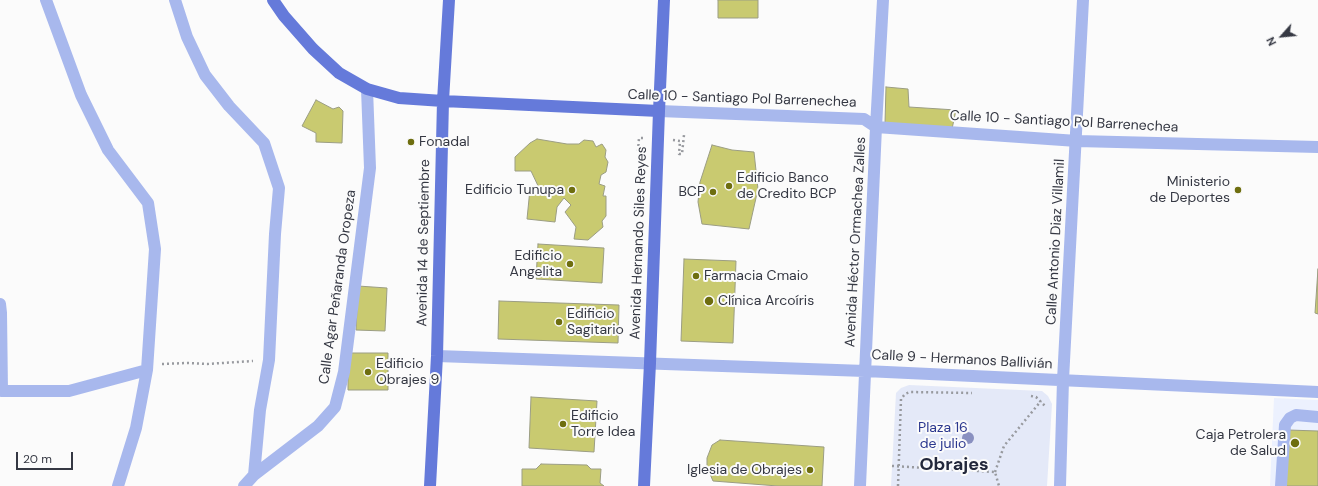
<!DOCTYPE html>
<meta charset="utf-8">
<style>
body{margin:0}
#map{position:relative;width:1318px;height:486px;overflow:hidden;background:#fbfbfb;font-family:"DM Sans",sans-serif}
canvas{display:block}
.north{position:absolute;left:1262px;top:16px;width:40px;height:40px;-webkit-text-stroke:3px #fbfbfb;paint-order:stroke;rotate:243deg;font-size:11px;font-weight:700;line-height:16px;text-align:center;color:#353843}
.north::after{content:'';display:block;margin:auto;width:14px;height:18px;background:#353843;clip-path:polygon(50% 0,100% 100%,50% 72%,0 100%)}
.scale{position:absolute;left:16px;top:452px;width:57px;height:18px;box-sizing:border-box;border:2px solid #353843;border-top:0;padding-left:5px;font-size:12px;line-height:14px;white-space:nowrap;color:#353843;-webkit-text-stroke:3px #fbfbfb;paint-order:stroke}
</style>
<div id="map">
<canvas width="1318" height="486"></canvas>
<div class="north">N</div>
<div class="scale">20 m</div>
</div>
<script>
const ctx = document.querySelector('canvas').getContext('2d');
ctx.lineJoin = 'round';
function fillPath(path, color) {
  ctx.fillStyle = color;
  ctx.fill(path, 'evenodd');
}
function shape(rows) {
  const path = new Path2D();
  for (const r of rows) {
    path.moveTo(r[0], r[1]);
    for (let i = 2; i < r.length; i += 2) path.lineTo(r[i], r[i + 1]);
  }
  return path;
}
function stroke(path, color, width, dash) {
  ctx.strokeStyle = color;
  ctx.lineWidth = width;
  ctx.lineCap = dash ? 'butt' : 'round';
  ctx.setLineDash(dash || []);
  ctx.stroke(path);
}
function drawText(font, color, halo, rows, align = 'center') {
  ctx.font = font + ' "DM Sans",sans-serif';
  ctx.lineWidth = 4;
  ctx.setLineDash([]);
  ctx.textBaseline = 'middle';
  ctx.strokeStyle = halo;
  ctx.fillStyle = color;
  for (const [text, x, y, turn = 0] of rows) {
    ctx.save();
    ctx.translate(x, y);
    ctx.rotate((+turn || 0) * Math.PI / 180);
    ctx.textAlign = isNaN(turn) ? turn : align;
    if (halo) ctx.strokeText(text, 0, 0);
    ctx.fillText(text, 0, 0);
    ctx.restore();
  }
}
fillPath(shape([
 [1274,398,1318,400,1318,486,1270,486]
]), '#ecf1fe');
fillPath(shape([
 [909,385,1042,391,1048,396,1052,404,1047,486,891,486,896,393,901,388]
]), '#e4e9f8');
const building = shape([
 [718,0,758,0,758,18,718,18,718,0],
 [886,87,908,89,909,107,956,110,952,129,885,123,886,87],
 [316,100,333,109,339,107,343,111,342,143,316,142,316,133,302,126,316,100],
 [537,139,567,144,579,144,584,140,593,141,596,147,602,144,606,150,605,157,608,162,606,172,601,175,599,184,605,186,603,196,606,196,606,216,602,221,603,227,588,240,574,239,576,227,565,212,571,205,564,198,557,207,555,222,527,219,530,189,540,190,531,171,515,171,515,157,530,143,537,139],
 [712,145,732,150,754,152,758,189,749,229,702,224,698,202,700,182,712,145],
 [538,244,604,248,602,283,536,279,538,244],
 [684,259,736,261,733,343,681,341,684,259],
 [1318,269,1318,314,1315,313,1318,269],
 [358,286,387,288,385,331,356,330,358,286],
 [499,301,619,305,618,343,498,339,499,301],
 [348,353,388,353,388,390,348,390,348,353],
 [531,397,597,401,594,452,529,448,531,397],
 [1288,430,1318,431,1318,486,1285,486,1288,430],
 [720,440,824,447,822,486,778,486,713,481,707,467,707,458,712,445,720,440],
 [541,464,587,465,591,469,601,469,600,483,604,486,522,486,522,469,536,469,541,464]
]);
fillPath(building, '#c9ca70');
stroke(building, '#9b9d83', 1);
stroke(shape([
 [673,140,680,141,679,154,682,154,684,135],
 [638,151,639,138,644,138],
 [162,364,187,363,207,364,253,361],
 [1031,396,1036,397,1046,407],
 [892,466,995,472,999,486],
 [995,472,1004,446,1041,401],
 [898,486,901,399,905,394,910,392,972,393]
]), '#989a9f', 2.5, [2, 3]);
stroke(shape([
 [46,0,81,95,108,150,148,203,155,249,147,370,136,428,118,486],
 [175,0,187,37,205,75,229,106,264,143,279,188,275,234,269,360,260,410,254,475,244,486],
 [659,111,864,119,876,127,1077,141,1318,147],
 [0,304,1,313,2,391,69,391,147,370],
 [437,356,865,371,1318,392],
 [254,475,318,426,335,407,344,372,370,168,367,89],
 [860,486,876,127,883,0],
 [1060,486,1063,380,1083,0],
 [1281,486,1285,425,1290,418,1296,415,1318,417]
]), '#a8b8ed', 12);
stroke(shape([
 [273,0,284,16,313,49,339,73,367,89,399,98,443,101,659,111],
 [430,486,437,356,443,101,449,0],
 [644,486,650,363,659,111,664,0]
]), '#657ada', 12);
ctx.fillStyle = '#8990c0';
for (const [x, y] of [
 [968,438]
]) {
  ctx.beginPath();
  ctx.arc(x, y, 6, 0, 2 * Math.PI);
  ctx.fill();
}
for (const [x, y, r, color] of [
 [411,142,4,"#6e6e0f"],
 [729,186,4,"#6e6e0f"],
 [572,190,4,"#6e6e0f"],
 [1238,190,4,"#6e6e0f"],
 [713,192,4,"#6e6e0f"],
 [570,264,4,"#6e6e0f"],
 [696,276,4,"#6e6e0f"],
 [709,301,5,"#6e6e0f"],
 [559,322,4,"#6e6e0f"],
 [368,372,4,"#6e6e0f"],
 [563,424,4,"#6e6e0f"],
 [1295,443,5,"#6e6e0f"],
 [810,470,4,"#6e6e0f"]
]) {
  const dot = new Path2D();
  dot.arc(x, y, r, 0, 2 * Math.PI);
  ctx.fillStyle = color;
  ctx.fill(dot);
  stroke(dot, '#fbfbfb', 1.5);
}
drawText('14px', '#353843', '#fbfbfb', [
 ["Calle 10 - Santiago Pol Barrenechea",742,99,2],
 ["Calle 10 - Santiago Pol Barrenechea",1064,122,3],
 ["Avenida Héctor Ormachea Zalles",856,242,-87],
 ["Calle Antonio Diaz Villamil",1056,242,-87],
 ["Avenida 14 de Septiembre",424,243,-89],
 ["Avenida Hernando Siles Reyes",639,243,-88],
 ["Calle Agar Peñaranda Oropeza",338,287,-82],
 ["Calle 9 - Hermanos Ballivián",962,360,3]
]);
drawText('14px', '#353843', '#fbfbfb', [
 ["Fonadal",419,142],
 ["Edificio Banco",737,178],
 ["de Credito BCP",737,194],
 ["Ministerio",1230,182,"right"],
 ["de Deportes",1230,198,"right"],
 ["Edificio Tunupa",564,190,"right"],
 ["BCP",705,192,"right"],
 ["Edificio",562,256,"right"],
 ["Angelita",562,272,"right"],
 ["Farmacia Cmaio",704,276],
 ["Clínica Arcoíris",718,301],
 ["Edificio",567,314],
 ["Sagitario",567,330],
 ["Edificio",376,364],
 ["Obrajes 9",376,380],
 ["Edificio",571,416],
 ["Torre Idea",571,432],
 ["Caja Petrolera",1286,435,"right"],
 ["de Salud",1286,451,"right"],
 ["Iglesia de Obrajes",802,470,"right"]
], 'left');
drawText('14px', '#2c388f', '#fbfbfb', [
 ["Plaza 16",943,428],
 ["de julio",943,444]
]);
drawText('bold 18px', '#23283b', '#fbfbfb', [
 ["Obrajes",954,465]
]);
</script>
